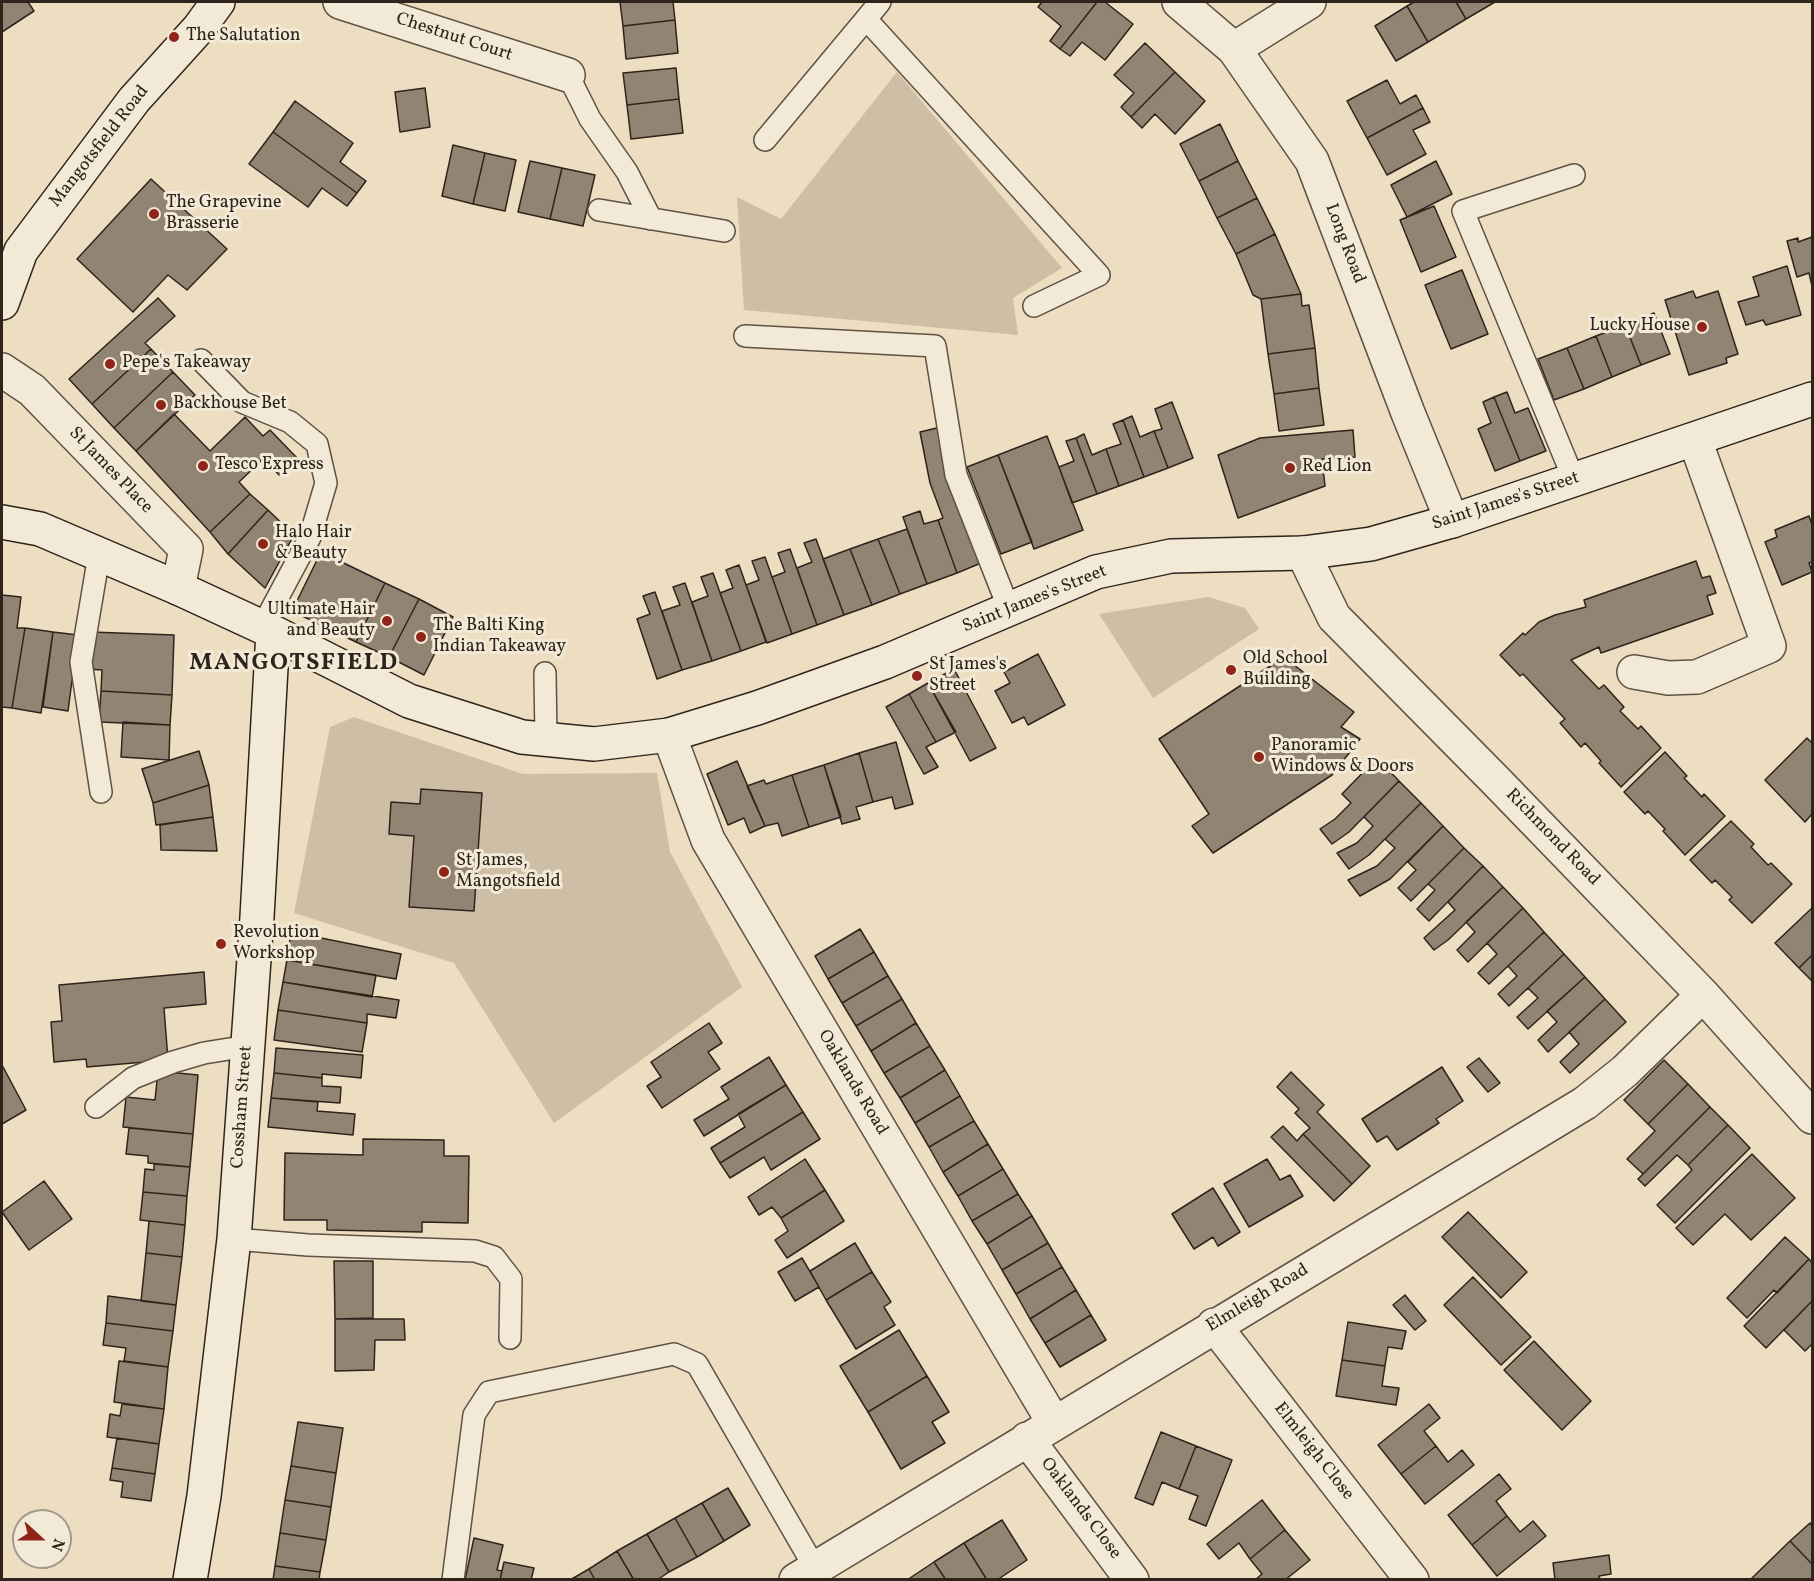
<!DOCTYPE html>
<style>
body{margin:0}
#map{position:relative;width:1814px;height:1581px;overflow:hidden;background:#edddc1;font-family:Vollkorn,serif}
canvas{display:block}
.frame{position:absolute;inset:0;border:3px solid #2e241c;pointer-events:none}
.north{position:absolute;left:12px;top:1509px;width:60px;height:60px;box-sizing:border-box;background:#f3e9d7;border:2px solid #a49a8c;border-radius:50%;rotate:111deg;font-size:16px;font-weight:700;line-height:24px;text-align:center;color:#2e241c}
.north::after{content:'';display:block;margin:auto;width:21px;height:27px;background:#8f2418;clip-path:polygon(50% 0,100% 100%,50% 72%,0 100%)}
</style>
<div id="map">
<canvas width="1814" height="1581"></canvas>
<div class="frame"></div>
<div class="north">N</div>
</div>
<script>
const ctx = document.querySelector('canvas').getContext('2d');
ctx.lineJoin = 'round';
function fillPath(path, color) {
  ctx.fillStyle = color;
  ctx.fill(path, 'evenodd');
}
function shape(rows) {
  const path = new Path2D();
  for (const r of rows) {
    path.moveTo(r[0], r[1]);
    for (let i = 2; i < r.length; i += 2) path.lineTo(r[i], r[i + 1]);
  }
  return path;
}
function stroke(path, color, width, dash) {
  ctx.strokeStyle = color;
  ctx.lineWidth = width;
  ctx.lineCap = dash ? 'butt' : 'round';
  ctx.setLineDash(dash || []);
  ctx.stroke(path);
}
function drawText(font, color, halo, rows, align = 'center') {
  ctx.font = font + ' Vollkorn,serif';
  ctx.lineWidth = 6;
  ctx.setLineDash([]);
  ctx.textBaseline = 'middle';
  ctx.strokeStyle = halo;
  ctx.fillStyle = color;
  for (const [text, x, y, turn = 0] of rows) {
    ctx.save();
    ctx.translate(x, y);
    ctx.rotate((+turn || 0) * Math.PI / 180);
    ctx.textAlign = isNaN(turn) ? turn : align;
    if (halo) ctx.strokeText(text, 0, 0);
    ctx.fillText(text, 0, 0);
    ctx.restore();
  }
}
fillPath(shape([
 [897,72,1062,268,1013,298,1018,335,744,310,737,197,781,219],
 [1208,597,1245,608,1259,629,1153,698,1099,614],
 [354,717,523,774,657,773,670,852,742,987,554,1123,454,963,294,913,330,727]
]), '#cdbea5');
const building = shape([
 [2,2,28,2,34,11,2,32,2,2],
 [620,2,673,2,675,20,623,26,620,2],
 [1042,2,1097,2,1060,49,1050,41,1061,26,1038,7,1042,2],
 [1097,2,1105,2,1133,24,1105,60,1082,42,1070,56,1060,49,1097,2],
 [1414,2,1456,2,1466,19,1428,42,1407,6,1414,2],
 [1456,2,1495,2,1466,19,1456,2],
 [1407,6,1428,42,1396,61,1375,26,1407,6],
 [675,20,678,53,626,59,623,26,675,20],
 [1145,43,1175,72,1131,117,1121,107,1134,93,1114,75,1145,43],
 [676,68,679,99,627,105,623,73,676,68],
 [1175,72,1205,101,1175,134,1155,114,1142,128,1131,117,1175,72],
 [1387,80,1400,104,1416,95,1423,108,1367,138,1347,101,1387,80],
 [425,88,430,127,400,132,395,92,425,88],
 [679,99,683,133,631,139,627,105,679,99],
 [295,101,353,143,340,162,366,181,357,193,273,132,295,101],
 [1423,108,1430,122,1413,130,1426,154,1387,175,1367,138,1423,108],
 [1220,124,1238,161,1199,181,1180,144,1220,124],
 [273,132,357,193,347,206,322,188,308,207,249,164,273,132],
 [453,145,485,153,473,204,442,196,453,145],
 [485,153,516,160,505,211,473,204,485,153],
 [530,161,562,168,550,219,518,212,530,161],
 [1238,161,1257,198,1217,218,1199,181,1238,161],
 [1436,161,1452,194,1407,217,1391,185,1436,161],
 [562,168,595,175,583,226,550,219,562,168],
 [151,179,227,249,187,290,168,275,133,312,77,259,151,179],
 [1257,198,1275,234,1236,254,1217,218,1257,198],
 [1434,206,1456,257,1421,272,1400,220,1434,206],
 [1275,234,1301,294,1261,299,1253,295,1236,254,1275,234],
 [1812,237,1812,286,1809,273,1797,277,1787,241,1798,238,1798,242,1812,237],
 [1787,266,1801,315,1766,325,1763,320,1746,325,1738,302,1759,296,1753,277,1787,266],
 [1462,270,1488,334,1451,349,1425,285,1462,270],
 [1693,291,1696,298,1718,291,1738,354,1726,358,1727,363,1689,375,1665,300,1693,291],
 [1301,294,1302,306,1309,305,1315,348,1268,354,1261,299,1301,294],
 [158,298,175,316,145,343,151,349,92,404,69,379,158,298],
 [1654,313,1670,354,1641,365,1625,325,1654,313],
 [1625,325,1641,365,1612,377,1596,336,1625,325],
 [1596,336,1612,377,1584,389,1567,348,1596,336],
 [1315,348,1319,388,1274,394,1268,354,1315,348],
 [1567,348,1584,389,1554,400,1538,359,1567,348],
 [151,349,173,372,114,428,92,404,151,349],
 [173,372,195,395,136,451,114,428,173,372],
 [1319,388,1324,425,1279,431,1274,394,1319,388],
 [1507,392,1515,413,1528,408,1546,451,1520,461,1494,397,1507,392],
 [1494,397,1520,461,1495,471,1478,429,1491,423,1483,402,1494,397],
 [1172,402,1193,458,1168,468,1154,431,1162,429,1155,409,1172,402],
 [174,414,210,451,245,417,263,436,270,430,297,458,279,475,264,458,239,482,250,494,210,532,136,451,174,414],
 [1132,416,1140,437,1154,431,1168,468,1144,477,1123,420,1132,416],
 [1123,420,1144,477,1119,486,1106,449,1121,444,1113,424,1123,420],
 [941,427,981,563,957,573,938,520,943,518,930,483,920,432,941,427],
 [1353,430,1355,457,1322,459,1325,486,1238,518,1218,455,1260,438,1353,430],
 [1084,434,1092,455,1106,449,1119,486,1097,494,1076,438,1084,434],
 [1047,436,1083,530,1034,549,998,455,1047,436],
 [1076,438,1097,494,1072,503,1059,467,1074,461,1066,441,1076,438],
 [998,455,1032,542,1001,554,967,467,998,455],
 [250,494,268,510,228,554,210,532,250,494],
 [268,510,294,535,265,588,228,554,268,510],
 [920,511,924,524,938,520,957,573,927,584,903,517,920,511],
 [1809,516,1812,525,1812,562,1809,563,1812,572,1782,585,1765,542,1777,537,1775,530,1809,516],
 [907,529,927,584,900,594,878,539,907,529],
 [816,539,844,615,817,625,797,568,812,562,804,543,816,539],
 [878,539,900,594,872,605,850,549,878,539],
 [790,549,817,625,792,634,772,577,785,572,778,553,790,549],
 [850,549,872,605,844,615,823,559,850,549],
 [321,552,385,583,356,642,292,611,321,552],
 [765,557,792,634,767,643,746,585,759,580,752,561,765,557],
 [1696,561,1702,578,1710,576,1716,593,1707,596,1713,614,1601,653,1599,647,1571,660,1599,689,1604,685,1624,707,1620,711,1638,729,1641,726,1661,748,1621,787,1599,763,1601,761,1585,743,1581,747,1560,723,1565,719,1523,674,1520,676,1500,655,1523,633,1525,635,1539,622,1555,615,1586,607,1584,600,1696,561],
 [739,565,766,642,741,651,720,593,733,588,726,570,739,565],
 [713,573,741,651,712,661,692,602,708,596,701,577,713,573],
 [385,583,419,599,389,657,356,642,385,583],
 [685,583,712,661,682,670,662,611,680,605,673,587,685,583],
 [655,592,682,670,657,679,637,619,650,614,643,596,655,592],
 [2,595,21,597,17,628,25,628,12,708,2,707,2,595],
 [419,599,453,617,424,675,389,657,419,599],
 [25,628,53,632,41,713,12,708,25,628],
 [53,632,78,635,68,711,43,707,53,632],
 [91,632,174,635,172,695,101,691,102,670,89,669,91,632],
 [1038,654,1065,705,1028,725,1024,717,1012,723,995,691,1010,683,1004,672,1038,654],
 [1284,657,1354,712,1341,727,1360,739,1332,775,1213,853,1192,826,1209,814,1159,739,1284,657],
 [954,669,996,748,970,761,928,683,954,669],
 [928,683,956,732,936,742,909,694,928,683],
 [101,691,172,695,170,725,99,722,101,691],
 [909,694,936,742,926,747,938,767,924,774,886,707,909,694],
 [123,722,170,725,169,760,121,757,123,722],
 [1807,738,1812,743,1812,814,1805,822,1765,780,1807,738],
 [896,742,913,804,895,809,892,797,873,802,859,753,896,742],
 [199,751,209,785,153,803,142,769,199,751],
 [1665,752,1687,776,1684,778,1702,797,1704,794,1725,816,1685,855,1663,831,1665,829,1648,811,1645,814,1624,792,1665,752],
 [859,753,873,802,856,807,860,819,842,824,824,765,859,753],
 [1377,758,1399,781,1349,832,1332,844,1320,829,1335,819,1351,803,1342,794,1377,758],
 [737,761,765,826,750,833,744,818,728,825,707,774,737,761],
 [824,765,841,817,809,827,792,775,824,765],
 [792,775,809,827,782,836,778,823,765,826,747,786,764,780,766,784,792,775],
 [1399,781,1421,803,1369,855,1349,869,1337,853,1357,843,1373,826,1364,817,1399,781],
 [209,785,213,817,156,825,153,803,209,785],
 [421,789,482,793,474,911,409,907,414,836,389,834,391,802,420,804,421,789],
 [1421,803,1443,826,1390,879,1360,896,1348,880,1377,866,1395,848,1385,839,1421,803],
 [213,817,217,851,161,850,160,825,213,817],
 [1731,821,1754,844,1751,847,1768,865,1771,863,1792,884,1752,923,1729,900,1732,897,1715,880,1712,883,1690,860,1731,821],
 [1443,826,1464,848,1411,901,1398,888,1416,870,1408,862,1443,826],
 [1464,848,1483,866,1429,921,1417,909,1435,890,1428,884,1464,848],
 [1483,866,1503,887,1448,940,1434,950,1424,938,1455,910,1448,902,1483,866],
 [1503,887,1523,908,1468,962,1457,950,1475,932,1466,922,1503,887],
 [1523,908,1544,932,1489,984,1478,973,1497,954,1487,943,1523,908],
 [1812,908,1812,955,1799,968,1775,943,1812,908],
 [860,929,874,952,828,979,815,956,860,929],
 [291,932,401,954,396,979,287,960,291,932],
 [1544,932,1564,954,1509,1006,1498,994,1517,976,1508,966,1544,932],
 [874,952,888,976,842,1003,828,979,874,952],
 [1564,954,1585,977,1528,1029,1517,1017,1538,998,1528,988,1564,954],
 [1812,955,1812,981,1799,968,1812,955],
 [287,960,376,975,372,997,283,982,287,960],
 [204,972,206,1004,164,1008,168,1060,87,1067,86,1059,54,1062,51,1022,62,1021,59,985,204,972],
 [888,976,902,999,856,1026,842,1003,888,976],
 [1585,977,1605,999,1548,1052,1538,1040,1557,1022,1547,1011,1585,977],
 [283,982,399,1000,396,1018,367,1014,367,1023,278,1010,283,982],
 [902,999,916,1023,871,1051,856,1026,902,999],
 [1605,999,1626,1022,1570,1073,1560,1062,1579,1044,1569,1032,1605,999],
 [278,1010,367,1023,362,1052,274,1040,278,1010],
 [709,1023,722,1043,708,1052,720,1069,662,1108,647,1086,661,1077,651,1062,709,1023],
 [916,1023,930,1046,884,1073,871,1051,916,1023],
 [930,1046,945,1070,900,1098,884,1073,930,1046],
 [276,1048,363,1055,361,1078,322,1074,322,1078,274,1073,276,1048],
 [769,1057,786,1085,704,1136,694,1120,729,1099,721,1087,769,1057],
 [1479,1058,1500,1083,1488,1092,1467,1067,1479,1058],
 [1664,1060,1688,1084,1648,1124,1624,1100,1664,1060],
 [2,1065,26,1110,2,1124,2,1065],
 [1442,1067,1463,1101,1436,1119,1439,1123,1397,1150,1387,1136,1377,1142,1362,1119,1442,1067],
 [945,1070,960,1096,915,1123,900,1098,945,1070],
 [158,1071,198,1075,193,1134,123,1127,126,1097,155,1100,158,1071],
 [1291,1072,1324,1105,1317,1112,1370,1166,1352,1184,1303,1134,1310,1128,1295,1113,1299,1109,1277,1087,1291,1072],
 [274,1073,322,1078,322,1086,341,1087,340,1103,271,1098,274,1073],
 [1688,1084,1710,1107,1643,1174,1627,1159,1655,1131,1648,1124,1688,1084],
 [786,1085,803,1112,720,1163,711,1148,745,1127,738,1114,786,1085],
 [960,1096,974,1121,929,1147,915,1123,960,1096],
 [271,1098,318,1102,317,1111,355,1114,353,1135,268,1127,271,1098],
 [1710,1107,1728,1125,1688,1165,1677,1155,1645,1186,1638,1179,1710,1107],
 [803,1112,820,1139,771,1170,764,1157,730,1178,720,1163,803,1112],
 [974,1121,988,1144,943,1172,929,1147,974,1121],
 [1728,1125,1750,1148,1675,1223,1657,1205,1692,1170,1688,1165,1728,1125],
 [1283,1126,1297,1141,1303,1134,1352,1184,1334,1201,1271,1137,1283,1126],
 [129,1128,193,1134,190,1167,148,1163,148,1156,126,1154,129,1128],
 [363,1139,444,1140,444,1156,469,1156,468,1223,422,1222,422,1232,327,1230,327,1220,284,1220,285,1153,363,1155,363,1139],
 [988,1144,1003,1169,958,1196,943,1172,988,1144],
 [1752,1154,1795,1198,1751,1240,1725,1214,1693,1245,1676,1228,1752,1154],
 [805,1159,825,1190,781,1218,772,1207,759,1215,748,1197,805,1159],
 [1267,1159,1280,1180,1290,1175,1303,1196,1249,1227,1224,1184,1267,1159],
 [154,1164,190,1167,187,1196,143,1192,145,1169,154,1170,154,1164],
 [1003,1169,1018,1194,972,1221,958,1196,1003,1169],
 [44,1181,72,1219,29,1250,2,1212,44,1181],
 [1213,1188,1240,1232,1218,1246,1213,1237,1194,1249,1172,1214,1213,1188],
 [825,1190,844,1221,787,1258,775,1240,788,1231,781,1218,825,1190],
 [143,1192,187,1196,185,1225,140,1220,143,1192],
 [1018,1194,1032,1216,987,1244,972,1221,1018,1194],
 [1468,1212,1527,1272,1501,1298,1442,1237,1468,1212],
 [1032,1216,1048,1243,1002,1270,987,1244,1032,1216],
 [149,1221,185,1225,182,1257,146,1253,149,1221],
 [1785,1237,1809,1259,1777,1293,1774,1290,1747,1318,1727,1298,1785,1237],
 [855,1243,872,1272,826,1300,810,1271,855,1243],
 [1048,1243,1062,1267,1016,1294,1002,1270,1048,1243],
 [146,1253,182,1257,176,1305,141,1301,146,1253],
 [802,1258,819,1287,795,1301,778,1272,802,1258],
 [1809,1259,1812,1263,1812,1301,1766,1348,1744,1326,1809,1259],
 [334,1261,373,1261,373,1318,335,1319,334,1261],
 [1062,1267,1076,1290,1030,1319,1016,1294,1062,1267],
 [872,1272,891,1302,884,1307,895,1325,856,1349,826,1300,872,1272],
 [1473,1277,1531,1337,1501,1365,1444,1305,1473,1277],
 [1076,1290,1091,1315,1045,1343,1030,1319,1076,1290],
 [1405,1295,1426,1321,1415,1330,1393,1305,1405,1295],
 [108,1296,176,1305,173,1331,106,1323,108,1296],
 [1812,1301,1812,1344,1805,1351,1784,1330,1812,1301],
 [1091,1315,1106,1340,1060,1367,1045,1343,1091,1315],
 [335,1319,404,1319,405,1340,375,1340,374,1370,335,1371,335,1319],
 [1348,1322,1406,1331,1402,1349,1388,1347,1385,1366,1342,1360,1348,1322],
 [106,1323,173,1331,168,1367,124,1361,126,1348,103,1345,106,1323],
 [899,1330,927,1376,868,1412,840,1366,899,1330],
 [1534,1341,1591,1401,1562,1430,1504,1370,1534,1341],
 [1342,1360,1385,1366,1382,1386,1399,1388,1396,1405,1336,1396,1342,1360],
 [119,1361,168,1367,164,1409,114,1402,119,1361],
 [927,1376,949,1412,932,1422,945,1443,901,1469,868,1412,927,1376],
 [122,1404,164,1409,159,1444,107,1437,110,1414,120,1416,122,1404],
 [1429,1404,1440,1418,1424,1431,1436,1446,1401,1474,1378,1445,1429,1404],
 [298,1422,343,1428,336,1473,291,1466,298,1422],
 [1161,1432,1196,1446,1179,1489,1162,1482,1153,1505,1135,1498,1161,1432],
 [117,1438,159,1444,155,1474,112,1468,117,1438],
 [1196,1446,1232,1460,1206,1526,1189,1519,1198,1496,1179,1489,1196,1446],
 [1436,1446,1448,1462,1462,1450,1474,1465,1425,1504,1401,1474,1436,1446],
 [291,1466,336,1473,331,1507,285,1500,291,1466],
 [112,1468,155,1474,151,1501,121,1497,123,1482,110,1480,112,1468],
 [1499,1474,1511,1489,1496,1501,1507,1516,1472,1545,1448,1515,1499,1474],
 [728,1488,750,1525,724,1541,702,1503,728,1488],
 [285,1500,331,1507,326,1540,280,1533,285,1500],
 [1262,1500,1285,1530,1250,1559,1239,1543,1219,1559,1207,1544,1262,1500],
 [702,1503,724,1541,697,1557,675,1518,702,1503],
 [1507,1516,1520,1532,1533,1521,1546,1536,1497,1576,1472,1545,1507,1516],
 [675,1518,697,1557,669,1572,647,1534,675,1518],
 [1002,1520,1027,1560,997,1580,987,1580,964,1543,1002,1520],
 [1810,1523,1812,1526,1812,1564,1790,1541,1810,1523],
 [1285,1530,1310,1560,1285,1580,1255,1580,1262,1574,1250,1559,1285,1530],
 [280,1533,326,1540,320,1572,275,1566,280,1533],
 [647,1534,669,1572,657,1580,634,1580,617,1551,647,1534],
 [474,1538,503,1545,497,1570,502,1571,500,1580,465,1580,474,1538],
 [1790,1541,1812,1564,1812,1580,1751,1579,1790,1541],
 [964,1543,987,1580,946,1580,934,1562,964,1543],
 [617,1551,634,1580,595,1580,589,1569,617,1551],
 [1609,1555,1611,1574,1599,1576,1600,1580,1555,1580,1553,1563,1609,1555],
 [504,1562,534,1568,531,1580,500,1580,504,1562],
 [934,1562,946,1580,907,1580,934,1562],
 [275,1566,320,1572,319,1580,273,1580,275,1566],
 [589,1569,595,1580,570,1580,589,1569]
]);
fillPath(building, '#918472');
stroke(building, '#2e241c', 1.5);
const lane = shape([
 [880,2,866,19,1099,275,1034,306],
 [568,75,590,119,627,172,651,219],
 [765,140,866,19],
 [599,210,724,231],
 [745,336,935,346,956,475,1009,609],
 [201,360,242,402,290,422,317,444,326,483,310,537,262,627],
 [1574,480,1463,211,1574,175],
 [99,555,81,662,101,792],
 [545,673,546,740],
 [96,1107,133,1078,173,1062,204,1053,248,1046],
 [234,1239,308,1245,475,1251,494,1257,511,1279,510,1338],
 [453,1580,474,1415,489,1392,674,1354,697,1364,815,1568]
]);
const street = shape([
 [340,2,568,75],
 [1179,2,1234,49,1312,161,1408,413,1452,521],
 [1234,49,1309,2],
 [2,370,32,390,186,549,178,588],
 [1303,553,1334,617,1496,781,1703,995,1812,1117],
 [1634,672,1668,678,1697,677,1769,646,1695,440],
 [669,735,708,840,1054,1423],
 [1214,1325,1412,1580],
 [1027,1439,1132,1580],
 [796,1580,1585,1103,1625,1071,1703,995]
]);
const secondary = shape([
 [2,303,21,251,134,100,199,28,218,2],
 [2,522,40,529,178,588,273,632,409,701,522,737,594,744,669,735,757,708,885,662,1096,572,1171,556,1303,553,1371,544,1452,521,1812,399],
 [190,1580,204,1496,234,1239,257,917,273,632]
]);
stroke(lane, '#5e5245', 24);
stroke(street, '#5e5245', 36);
stroke(secondary, '#2e241c', 36);
stroke(lane, '#f3e9d7', 21);
stroke(street, '#f3e9d7', 33);
stroke(secondary, '#f3e9d7', 33);
for (const [x, y, r, color] of [
 [174,37,6,"#8f2418"],
 [154,214,6,"#8f2418"],
 [1702,327,6,"#8f2418"],
 [110,364,6,"#8f2418"],
 [161,405,6,"#8f2418"],
 [203,466,6,"#8f2418"],
 [1290,468,6,"#8f2418"],
 [263,544,6,"#8f2418"],
 [387,621,6,"#8f2418"],
 [421,637,6,"#8f2418"],
 [1231,670,6,"#8f2418"],
 [917,676,6,"#8f2418"],
 [1259,757,6,"#8f2418"],
 [444,872,6,"#8f2418"],
 [221,944,6,"#8f2418"]
]) {
  const dot = new Path2D();
  dot.arc(x, y, r, 0, 2 * Math.PI);
  ctx.fillStyle = color;
  ctx.fill(dot);
  stroke(dot, '#f3e9d7', 2);
}
drawText('18px', '#2e241c', '#f3e9d7', [
 ["The Salutation",186,37],
 ["The Grapevine",166,204],
 ["Brasserie",166,225],
 ["Lucky House",1690,327,"right"],
 ["Pepe's Takeaway",122,364],
 ["Backhouse Bet",173,405],
 ["Tesco Express",215,466],
 ["Red Lion",1302,468],
 ["Halo Hair",275,534],
 ["& Beauty",275,555],
 ["Ultimate Hair",375,611,"right"],
 ["and Beauty",375,632,"right"],
 ["The Balti King",433,627],
 ["Indian Takeaway",433,648],
 ["Old School",1243,660],
 ["Building",1243,681],
 ["St James's",929,666],
 ["Street",929,687],
 ["Panoramic",1271,747],
 ["Windows & Doors",1271,768],
 ["St James,",456,862],
 ["Mangotsfield",456,883],
 ["Revolution",233,934],
 ["Workshop",233,955]
], 'left');
drawText('18px', '#2e241c', '#f3e9d7', [
 ["Chestnut Court",454,38,18],
 ["Mangotsfield Road",100,147,-52],
 ["Long Road",1344,244,69],
 ["St James Place",110,471,46],
 ["Saint James's Street",1506,502,-18],
 ["Saint James's Street",1035,600,-22],
 ["Richmond Road",1552,838,46],
 ["Oaklands Road",852,1083,59],
 ["Cossham Street",243,1107,-86],
 ["Elmleigh Road",1258,1299,-31],
 ["Elmleigh Close",1313,1452,52],
 ["Oaklands Close",1080,1509,53]
]);
ctx.letterSpacing = '1.5px';
drawText('bold 24px', '#2e241c', '#f3e9d7', [
 ["MANGOTSFIELD",294,665]
]);
ctx.letterSpacing = '0px';
</script>
